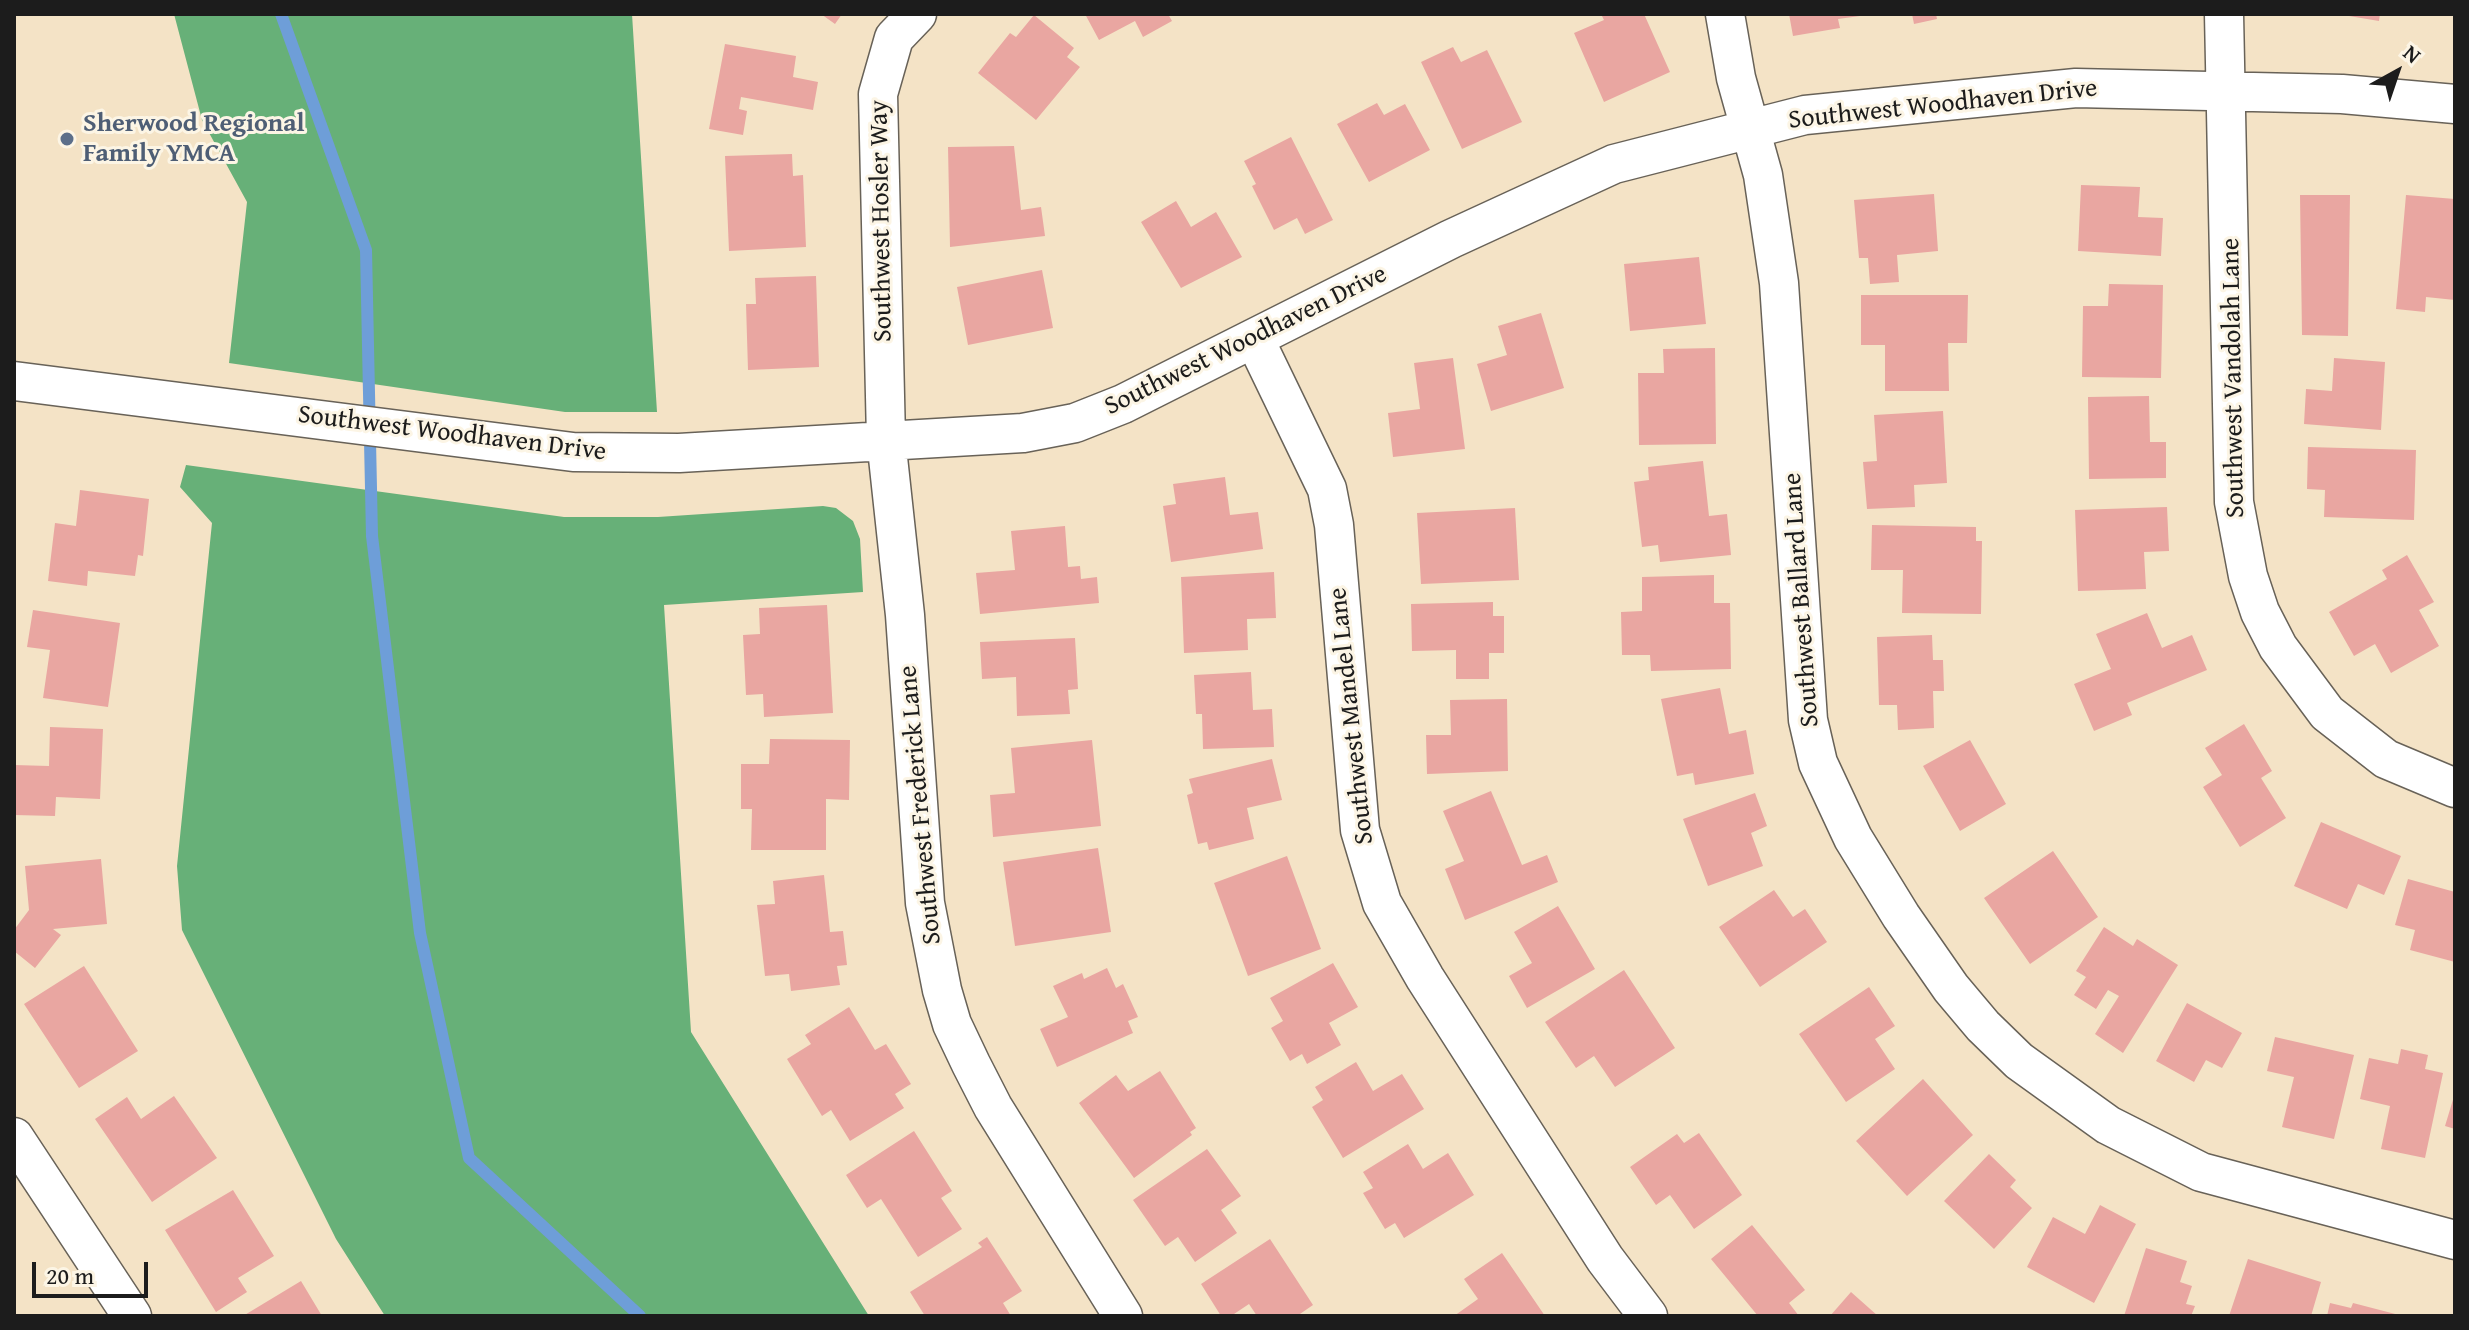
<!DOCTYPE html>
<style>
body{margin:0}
#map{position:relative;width:2469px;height:1330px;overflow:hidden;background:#f4e3c6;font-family:"Gentium Book Plus",serif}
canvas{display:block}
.frame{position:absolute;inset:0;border:16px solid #1c1c1c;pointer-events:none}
.north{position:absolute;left:2357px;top:32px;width:80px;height:80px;-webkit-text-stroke:6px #fcf5e5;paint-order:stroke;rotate:40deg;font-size:22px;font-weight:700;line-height:32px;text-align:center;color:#1c1c1c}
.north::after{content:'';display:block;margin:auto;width:28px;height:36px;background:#1c1c1c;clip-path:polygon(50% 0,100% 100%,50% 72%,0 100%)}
.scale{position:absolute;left:32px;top:1262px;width:116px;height:36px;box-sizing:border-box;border:4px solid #1c1c1c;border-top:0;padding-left:10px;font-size:24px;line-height:28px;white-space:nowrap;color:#1c1c1c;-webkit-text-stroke:6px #fcf5e5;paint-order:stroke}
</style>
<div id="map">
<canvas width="2469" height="1330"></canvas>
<div class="frame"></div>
<div class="north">N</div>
<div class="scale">20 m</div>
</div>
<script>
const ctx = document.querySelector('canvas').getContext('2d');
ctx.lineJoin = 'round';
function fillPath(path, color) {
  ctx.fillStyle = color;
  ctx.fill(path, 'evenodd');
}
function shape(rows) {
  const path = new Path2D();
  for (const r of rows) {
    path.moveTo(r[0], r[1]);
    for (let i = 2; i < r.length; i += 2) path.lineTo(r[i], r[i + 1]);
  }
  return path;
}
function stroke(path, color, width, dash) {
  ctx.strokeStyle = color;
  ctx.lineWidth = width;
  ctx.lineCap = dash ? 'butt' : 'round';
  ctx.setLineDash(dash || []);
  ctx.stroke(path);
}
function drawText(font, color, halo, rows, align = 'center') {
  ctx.font = font + ' "Gentium Book Plus",serif';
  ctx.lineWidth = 6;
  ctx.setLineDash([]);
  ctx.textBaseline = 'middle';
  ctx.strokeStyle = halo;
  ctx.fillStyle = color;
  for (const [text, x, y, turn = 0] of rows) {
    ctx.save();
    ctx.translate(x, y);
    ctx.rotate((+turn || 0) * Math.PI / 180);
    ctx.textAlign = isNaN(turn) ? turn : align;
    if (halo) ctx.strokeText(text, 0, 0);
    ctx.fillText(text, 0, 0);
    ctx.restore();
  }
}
fillPath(shape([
 [174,14,632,14,657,412,565,412,229,363,247,202,202,120],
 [186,465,564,517,658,517,823,506,836,508,853,521,860,539,863,592,664,605,691,1032,869,1316,385,1316,336,1239,182,930,177,866,212,523,180,487]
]), '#67b078');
stroke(shape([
 [281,14,366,250,372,536,420,933,469,1158,640,1316]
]), '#6e9ed8', 12);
fillPath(shape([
 [821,14,842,14,835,24],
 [1085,14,1168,14,1172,21,1143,37,1135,21,1099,40],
 [1601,14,1644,14,1670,72,1604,102,1574,33,1604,20],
 [1789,14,1860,14,1860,16,1838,19,1840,28,1793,36],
 [1912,14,1936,14,1937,19,1914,24],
 [2337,14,2380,14,2379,21],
 [1034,15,1074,48,1067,57,1080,67,1036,120,978,73,1010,33,1016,37],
 [725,44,796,56,793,77,818,82,813,110,741,97,739,109,747,111,743,135,709,129],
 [1453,47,1461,62,1487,50,1522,122,1462,149,1421,62],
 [1377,103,1384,115,1405,104,1430,150,1369,182,1337,124],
 [1291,137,1333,220,1305,234,1297,218,1274,230,1252,186,1256,184,1244,161],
 [1014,146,1021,210,1041,207,1045,236,950,247,948,147],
 [792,154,793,176,803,175,806,247,729,251,725,156],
 [2081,185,2140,187,2138,217,2163,218,2161,256,2078,251],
 [1934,194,1938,251,1897,255,1899,282,1870,284,1868,258,1859,258,1854,200],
 [2300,195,2350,195,2348,336,2302,335],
 [2406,195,2455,199,2455,300,2426,297,2425,312,2396,309],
 [1176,201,1191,227,1216,212,1242,257,1181,288,1141,222],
 [1699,257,1706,324,1630,331,1624,264],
 [1042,270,1053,328,968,345,957,287],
 [816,276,819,367,748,370,746,304,756,304,755,278],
 [2109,284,2163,285,2161,378,2082,377,2083,306,2108,306],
 [1861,295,1968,295,1967,343,1948,343,1949,391,1885,391,1885,345,1861,345],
 [1541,313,1564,388,1491,411,1477,364,1507,355,1498,326],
 [1715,348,1716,444,1639,445,1638,373,1664,373,1663,349],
 [1453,358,1465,449,1393,457,1388,413,1420,409,1414,363],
 [2334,358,2385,362,2381,430,2304,424,2306,389,2332,391],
 [2149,396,2150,442,2166,442,2166,478,2089,479,2088,397],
 [1943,411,1947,483,1914,485,1915,507,1867,509,1863,462,1877,461,1874,415],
 [2308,447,2416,450,2414,520,2324,517,2325,490,2307,489],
 [1703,461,1709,516,1727,514,1731,555,1660,562,1658,545,1642,547,1634,482,1649,480,1648,467],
 [1225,477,1230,515,1258,512,1263,549,1171,562,1163,506,1176,504,1173,484],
 [80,490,149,499,143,556,138,555,135,576,88,571,87,586,48,581,55,523,76,526],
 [2167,507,2169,551,2144,552,2146,589,2078,591,2075,510],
 [1515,508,1519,580,1421,584,1417,513],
 [1872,525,1976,527,1976,541,1982,541,1981,614,1902,613,1903,570,1871,570],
 [1065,526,1068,567,1080,566,1081,579,1097,577,1099,603,980,614,976,573,1015,570,1011,531],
 [2407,555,2434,602,2419,610,2439,646,2391,673,2375,644,2354,656,2329,612,2387,579,2382,570],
 [1274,572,1276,618,1247,619,1248,650,1184,653,1181,577],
 [1714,575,1714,603,1730,603,1731,669,1651,671,1650,655,1622,655,1621,612,1642,611,1642,577],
 [1493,602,1493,616,1504,616,1504,653,1489,653,1489,679,1456,679,1456,650,1412,651,1411,604],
 [827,605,833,713,764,717,763,694,746,695,743,635,760,634,759,608],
 [33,610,120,623,108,707,43,698,50,650,27,647],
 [2147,613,2162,648,2192,635,2207,670,2127,703,2132,715,2094,731,2074,684,2111,669,2096,634],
 [1932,635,1933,660,1943,660,1944,691,1933,691,1934,728,1898,730,1897,705,1879,705,1877,637],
 [1075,638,1078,689,1068,690,1070,714,1017,716,1016,677,982,679,980,642],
 [1251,672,1253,710,1272,709,1274,747,1203,749,1202,714,1196,714,1194,675],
 [1720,688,1729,734,1746,730,1754,774,1695,785,1693,773,1677,776,1661,699],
 [1507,699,1508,771,1427,774,1426,735,1451,735,1450,700],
 [2244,724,2272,771,2261,778,2286,818,2240,847,2203,787,2222,775,2205,748],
 [50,727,103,729,100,799,56,797,55,816,14,815,14,765,49,766],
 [770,739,850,740,849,800,826,799,826,850,751,850,752,809,741,809,741,764,769,764],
 [1092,740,1101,826,993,837,990,795,1015,793,1011,748],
 [1970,740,2006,804,1960,831,1923,766],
 [1272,759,1282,800,1247,808,1254,839,1209,850,1207,842,1198,844,1187,795,1193,793,1189,779],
 [1491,791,1522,865,1547,855,1558,882,1465,920,1445,869,1464,861,1443,811],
 [1755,793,1767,826,1751,833,1763,866,1708,886,1683,819],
 [2321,822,2401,856,2384,895,2358,884,2347,909,2294,886],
 [1098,848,1111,932,1015,946,1003,862],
 [2053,851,2098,917,2030,964,1984,898],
 [1287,856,1321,949,1248,976,1214,883],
 [101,859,107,924,53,929,61,935,35,968,14,951,14,930,29,910,25,866],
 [824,875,830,932,843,931,847,965,837,966,840,985,791,991,789,974,765,976,757,905,775,904,773,881],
 [2408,879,2455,892,2455,962,2410,950,2415,930,2395,925],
 [1774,890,1793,917,1805,909,1827,942,1760,987,1719,927],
 [1558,906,1595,969,1527,1008,1509,976,1532,963,1514,932],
 [2104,927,2133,946,2137,939,2178,965,2123,1053,2095,1034,2119,996,2108,990,2096,1009,2074,995,2086,977,2076,971],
 [1333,963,1358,1007,1329,1023,1341,1045,1307,1064,1302,1054,1290,1061,1271,1028,1283,1021,1270,998],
 [84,966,138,1051,79,1088,24,1004],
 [1107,968,1116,988,1123,984,1138,1017,1128,1021,1133,1033,1057,1067,1040,1029,1068,1017,1053,986,1082,973,1084,979],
 [1624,970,1675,1048,1615,1087,1594,1056,1576,1068,1545,1022],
 [1869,987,1895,1026,1875,1039,1895,1069,1846,1102,1799,1034],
 [2187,1003,2242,1033,2222,1068,2206,1060,2194,1082,2156,1061],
 [849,1007,875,1050,886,1044,911,1084,895,1094,904,1108,850,1141,831,1110,822,1116,787,1059,811,1044,805,1035],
 [2275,1037,2354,1055,2334,1139,2282,1127,2294,1077,2267,1071],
 [2401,1049,2428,1055,2425,1069,2443,1073,2425,1158,2381,1149,2390,1106,2360,1099,2369,1058,2398,1064],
 [1356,1062,1373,1091,1402,1074,1424,1109,1343,1158,1312,1107,1323,1100,1315,1087],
 [1160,1071,1196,1128,1190,1132,1192,1135,1134,1178,1079,1103,1116,1075,1128,1091],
 [1923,1079,1973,1135,1907,1196,1856,1141],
 [2455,1093,2455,1129,2445,1126],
 [174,1096,217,1158,152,1202,95,1119,127,1097,141,1119],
 [914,1131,952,1191,941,1198,962,1229,918,1257,881,1199,867,1208,846,1175],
 [1699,1133,1742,1195,1694,1229,1670,1195,1656,1205,1630,1167,1677,1134,1684,1143],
 [1408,1144,1423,1169,1448,1153,1474,1195,1404,1238,1395,1223,1385,1229,1363,1193,1373,1188,1363,1172],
 [1207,1149,1241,1196,1221,1210,1237,1233,1195,1262,1178,1237,1165,1246,1133,1200],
 [1989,1154,2016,1180,2010,1187,2032,1208,1994,1249,1944,1201],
 [233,1190,274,1256,238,1278,247,1292,216,1312,165,1230],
 [2100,1205,2136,1224,2094,1303,2027,1267,2053,1217,2085,1234],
 [1752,1225,1805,1290,1789,1303,1799,1316,1758,1316,1711,1259],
 [987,1237,1022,1291,1003,1303,1011,1316,925,1316,910,1292,982,1247,978,1243],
 [1270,1239,1313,1305,1297,1316,1257,1316,1249,1304,1231,1316,1221,1316,1201,1284],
 [2146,1248,2187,1261,2180,1282,2192,1286,2186,1304,2195,1306,2191,1316,2124,1316],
 [1502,1253,1545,1316,1454,1316,1478,1299,1464,1279],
 [2248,1259,2321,1282,2311,1316,2229,1316],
 [301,1281,322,1316,243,1316],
 [1851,1292,1878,1316,1830,1316],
 [2330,1303,2351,1308,2353,1303,2403,1316,2327,1316]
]), '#e9a6a1');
const street = shape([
 [917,14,894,38,878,94,886,439,905,615,925,903,942,990,952,1024,971,1064,993,1107,1123,1316],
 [1725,14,1736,78,1763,175,1779,283,1808,720,1818,763,1853,838,1901,916,1951,988,1983,1026,2019,1061,2108,1125,2201,1172,2455,1240],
 [2224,14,2234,502,2248,576,2260,612,2278,647,2327,713,2386,759,2455,788],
 [1255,340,1327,489,1334,525,1360,830,1382,903,1425,978,1605,1259,1648,1316],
 [14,381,573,452,679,453,1023,433,1075,423,1123,404,1451,239,1614,164,1805,115,2076,88,2342,94,2455,104],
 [14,1137,132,1316]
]);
stroke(street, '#686258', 41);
stroke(street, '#fff', 38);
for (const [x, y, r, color] of [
 [67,139,8,"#5c6f8a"]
]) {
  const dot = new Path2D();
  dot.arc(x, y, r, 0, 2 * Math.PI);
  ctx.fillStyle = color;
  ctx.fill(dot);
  stroke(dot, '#fcf5e5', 3);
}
drawText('26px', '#1c1c1c', '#fcf5e5', [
 ["Southwest Woodhaven Drive",1943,105,-6],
 ["Southwest Hosler Way",882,221,-91],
 ["Southwest Woodhaven Drive",1246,341,-26],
 ["Southwest Vandolah Lane",2234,378,-91],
 ["Southwest Woodhaven Drive",452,434,7],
 ["Southwest Ballard Lane",1802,600,-94],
 ["Southwest Mandel Lane",1352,716,-96],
 ["Southwest Frederick Lane",921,805,-95]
]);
drawText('bold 26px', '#4e5e75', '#fcf5e5', [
 ["Sherwood Regional",83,124],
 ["Family YMCA",83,154]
], 'left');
</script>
